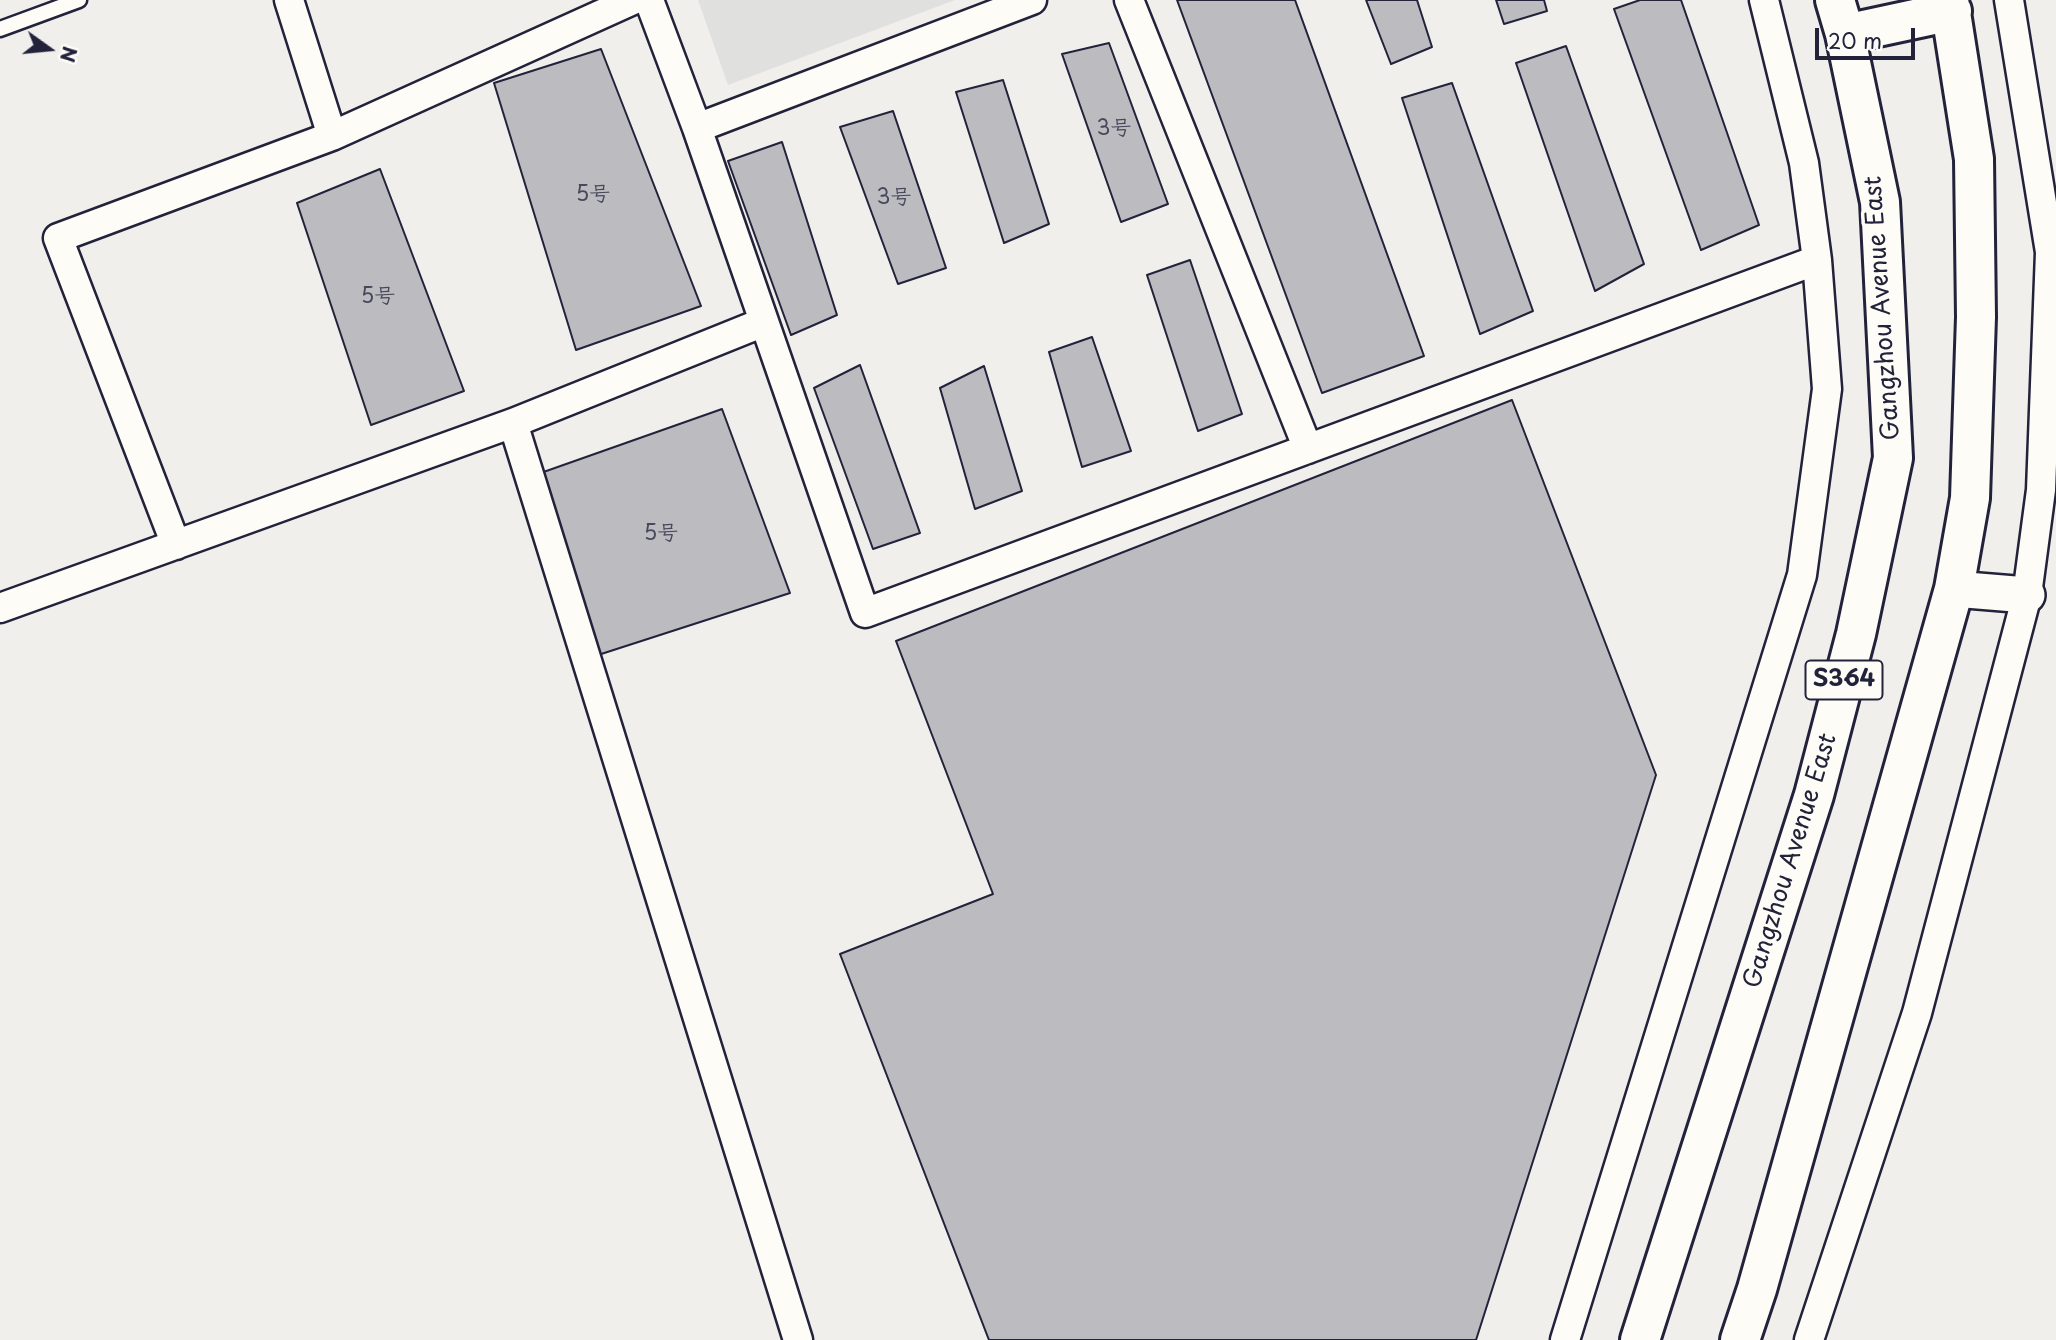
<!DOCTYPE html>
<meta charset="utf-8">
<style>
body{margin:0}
#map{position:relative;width:2056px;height:1340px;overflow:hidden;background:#f0efec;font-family:"Playpen Sans",sans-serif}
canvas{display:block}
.north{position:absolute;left:14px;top:14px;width:70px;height:70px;-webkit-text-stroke:5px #fdfcf7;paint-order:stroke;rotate:105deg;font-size:19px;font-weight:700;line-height:28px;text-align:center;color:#22223b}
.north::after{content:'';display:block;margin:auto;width:24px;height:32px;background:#22223b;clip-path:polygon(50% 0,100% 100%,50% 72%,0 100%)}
.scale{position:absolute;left:1815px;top:28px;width:100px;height:32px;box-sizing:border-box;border:4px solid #22223b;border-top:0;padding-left:9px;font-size:21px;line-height:24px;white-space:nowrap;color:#22223b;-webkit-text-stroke:5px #fdfcf7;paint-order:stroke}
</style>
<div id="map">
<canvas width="2056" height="1340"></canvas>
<div class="north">N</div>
<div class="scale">20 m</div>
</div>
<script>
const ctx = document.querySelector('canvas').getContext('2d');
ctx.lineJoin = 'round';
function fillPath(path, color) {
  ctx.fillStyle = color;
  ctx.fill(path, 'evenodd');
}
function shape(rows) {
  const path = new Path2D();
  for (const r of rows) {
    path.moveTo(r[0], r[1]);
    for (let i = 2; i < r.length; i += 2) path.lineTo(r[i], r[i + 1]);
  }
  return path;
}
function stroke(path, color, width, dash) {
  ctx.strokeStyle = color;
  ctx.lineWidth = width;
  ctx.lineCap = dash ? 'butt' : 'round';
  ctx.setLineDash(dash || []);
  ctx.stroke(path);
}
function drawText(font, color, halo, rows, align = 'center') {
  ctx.font = font + ' "Playpen Sans","LXGW WenKai TC",sans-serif';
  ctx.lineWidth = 7;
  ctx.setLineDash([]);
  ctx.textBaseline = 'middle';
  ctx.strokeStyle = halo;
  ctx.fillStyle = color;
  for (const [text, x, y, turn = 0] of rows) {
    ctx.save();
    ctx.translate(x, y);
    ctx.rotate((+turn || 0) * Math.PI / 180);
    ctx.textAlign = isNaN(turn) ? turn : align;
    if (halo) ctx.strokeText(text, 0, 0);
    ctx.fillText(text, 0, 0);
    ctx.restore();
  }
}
fillPath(shape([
 [698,0,955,0,728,85]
]), '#e0e0df');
const building = shape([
 [1177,0,1295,0,1424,356,1322,393,1177,0],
 [1366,0,1417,0,1432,47,1391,64,1366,0],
 [1496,0,1544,0,1547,11,1504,24,1496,0],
 [1640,0,1681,0,1759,225,1701,250,1614,9,1640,0],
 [1109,43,1168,204,1121,222,1062,54,1109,43],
 [1566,46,1644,264,1595,291,1516,63,1566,46],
 [601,49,701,306,576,350,494,83,601,49],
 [1003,80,1049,224,1004,243,956,92,1003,80],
 [1452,83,1533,311,1480,334,1402,98,1452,83],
 [893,111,946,268,898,284,840,127,893,111],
 [782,142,837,315,791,335,728,161,782,142],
 [380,169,464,391,371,425,297,203,380,169],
 [1190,260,1242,414,1198,431,1147,275,1190,260],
 [1092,337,1131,451,1082,467,1049,352,1092,337],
 [860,365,920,533,873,549,814,388,860,365],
 [984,366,1022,491,975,509,940,388,984,366],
 [1512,400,1656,775,1476,1340,989,1340,840,954,993,894,896,641,1512,400],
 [722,409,790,593,595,656,535,475,722,409]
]);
fillPath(building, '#bcbcc0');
stroke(building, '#22223b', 2);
const service = shape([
 [0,29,79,0]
]);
const minor = shape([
 [289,0,332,136],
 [649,0,697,128,865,613,1817,260],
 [1129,0,1308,449],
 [697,128,1032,0],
 [513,423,798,1340],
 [176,545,58,238,332,136,633,0],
 [0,608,513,423,764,322],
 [1565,1340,1802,575,1827,389,1817,260,1804,163,1764,0],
 [1809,1340,1917,1013,2027,595,2041,490,2050,252,2009,0]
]);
const tertiary = shape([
 [1954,589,2027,595]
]);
const primary = shape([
 [1845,34,1952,11],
 [1640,1340,1814,795,1856,634,1893,458,1880,202,1845,34,1835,0],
 [1740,1340,1757,1289,1954,589,1970,498,1976,317,1974,159,1949,0]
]);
stroke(service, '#22223b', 19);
stroke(minor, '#22223b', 33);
stroke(tertiary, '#22223b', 40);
stroke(primary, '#22223b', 44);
stroke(service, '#fdfcf7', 14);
stroke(minor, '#fdfcf7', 28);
stroke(tertiary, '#fdfcf7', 35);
stroke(primary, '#fdfcf7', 38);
drawText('21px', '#48485c', null, [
 ["3号",1114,129],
 ["5号",593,195],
 ["3号",894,198],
 ["5号",378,297],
 ["5号",661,534]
]);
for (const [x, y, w] of [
 [1844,680,77]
]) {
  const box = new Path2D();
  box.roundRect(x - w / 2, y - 19.5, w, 39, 5);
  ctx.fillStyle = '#fdfcf7';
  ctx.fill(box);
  stroke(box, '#22223b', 2);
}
drawText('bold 23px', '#22223b', null, [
 ["S364",1844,680]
]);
drawText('24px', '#22223b', '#fdfcf7', [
 ["Gangzhou Avenue East",1883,308,-94],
 ["Gangzhou Avenue East",1791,861,-73]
]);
</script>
